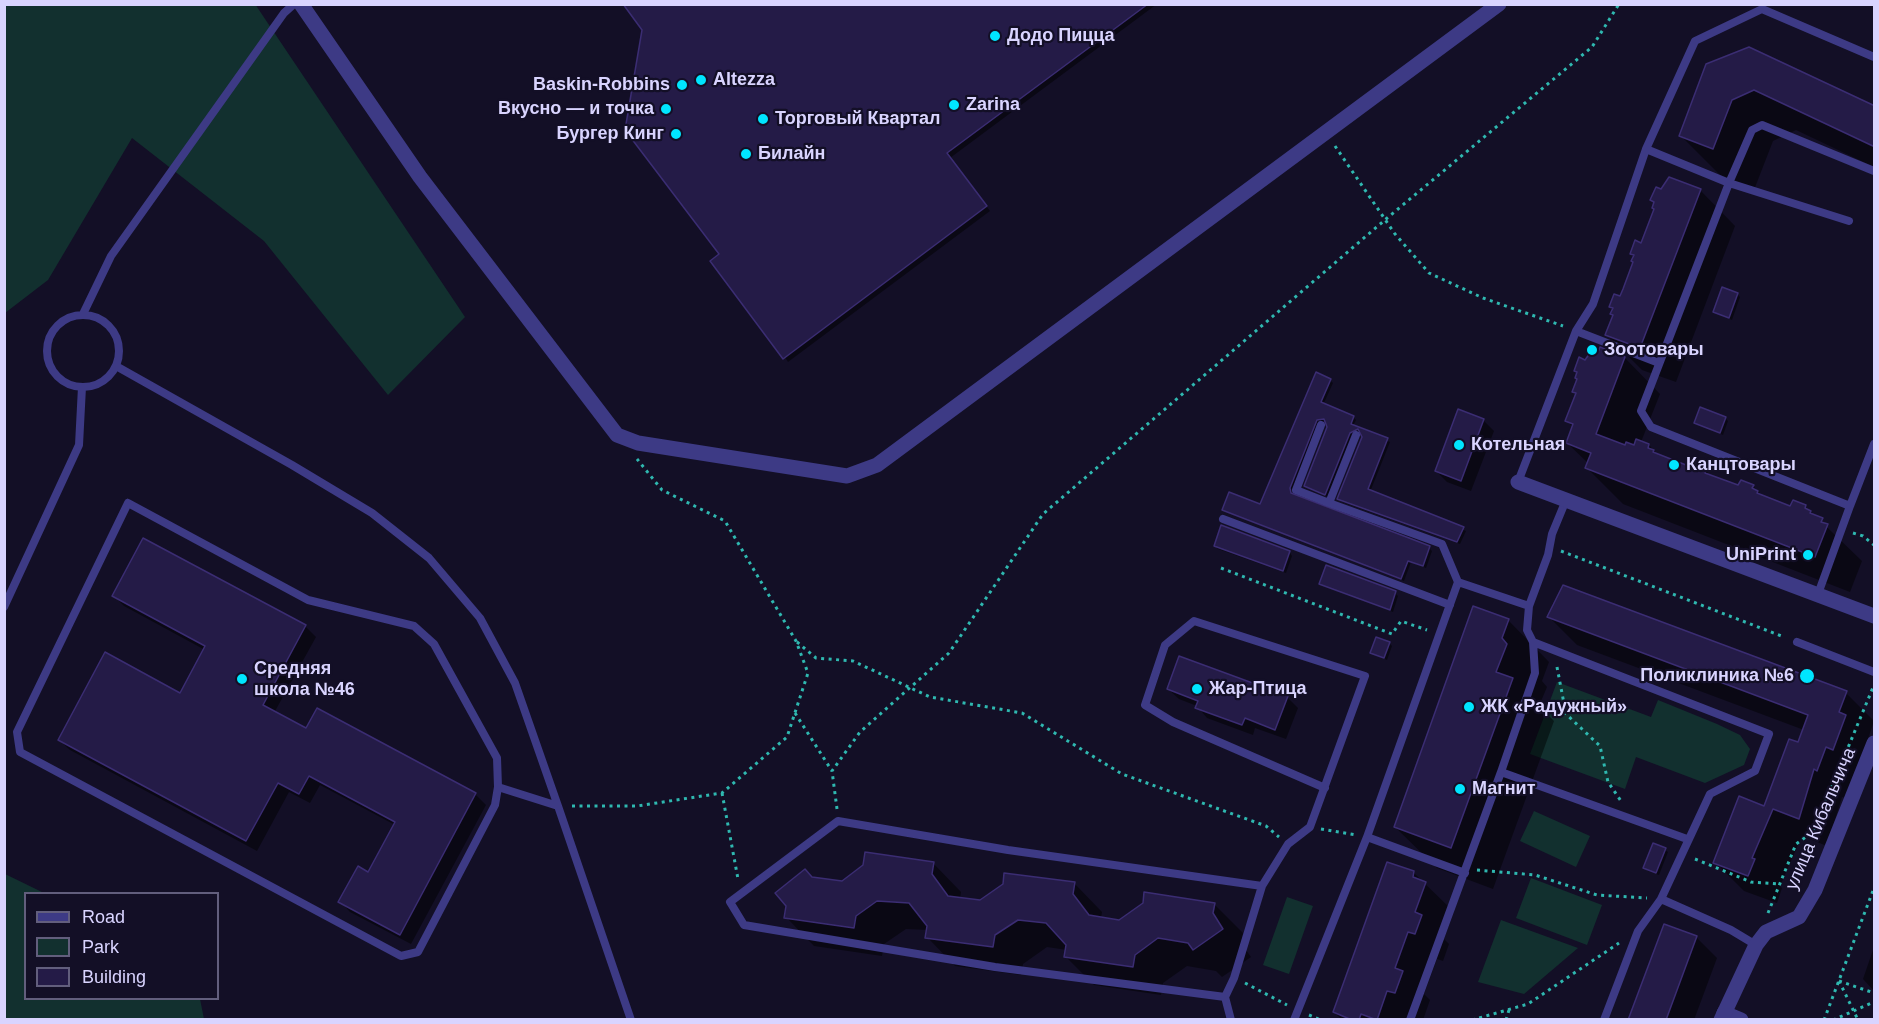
<!DOCTYPE html>
<meta charset="utf-8">
<style>
body{margin:0}
#map{position:relative;width:1879px;height:1024px;overflow:hidden;background:#130f26;font-family:Arial,sans-serif}
canvas{display:block}
.frame{position:absolute;inset:0;border:6px solid #d9d4ff;pointer-events:none}
.legend{position:absolute;left:24px;top:892px;width:195px;height:108px;box-sizing:border-box;background:#130f26;border:2px solid #625e7d;margin:0;padding:8px 10px;list-style:none;font-size:18px;color:#d9d4ff}
.legend li{display:flex;align-items:center;gap:12px;height:30px}
.legend b{width:30px;border:2px solid #625e7d}
</style>
<div id="map">
<canvas width="1879" height="1024"></canvas>
<div class="frame"></div>
<ul class="legend">
<li><b style="height:8px;background:#3d3a85"></b>Road</li>
<li><b style="height:16px;background:#12302f"></b>Park</li>
<li><b style="height:16px;background:#241b47"></b>Building</li>
</ul>
</div>
<script>
const ctx = document.querySelector('canvas').getContext('2d');
ctx.lineJoin = 'round';
function fillPath(path, color) {
  ctx.fillStyle = color;
  ctx.fill(path, 'evenodd');
}
function shape(rows) {
  const path = new Path2D();
  for (const r of rows) {
    if (r.length === 3) {
      path.moveTo(r[0] + r[2], r[1]);
      path.arc(r[0], r[1], r[2], 0, 2 * Math.PI);
      continue;
    }
    path.moveTo(r[0], r[1]);
    for (let i = 2; i < r.length; i += 2) path.lineTo(r[i], r[i + 1]);
  }
  return path;
}
function stroke(path, color, width, dash) {
  ctx.strokeStyle = color;
  ctx.lineWidth = width;
  ctx.lineCap = dash ? 'butt' : 'round';
  ctx.setLineDash(dash || []);
  ctx.stroke(path);
}
function drawText(font, color, halo, rows, align = 'center') {
  ctx.font = font + ' Arial,sans-serif';
  ctx.lineWidth = 4.5;
  ctx.setLineDash([]);
  ctx.textBaseline = 'middle';
  ctx.strokeStyle = halo;
  ctx.fillStyle = color;
  for (const [text, x, y, turn = 0] of rows) {
    ctx.save();
    ctx.translate(x, y);
    ctx.rotate((+turn || 0) * Math.PI / 180);
    ctx.textAlign = isNaN(turn) ? turn : align;
    if (halo) ctx.strokeText(text, 0, 0);
    ctx.fillText(text, 0, 0);
    ctx.restore();
  }
}
fillPath(shape([
 [255,4,465,317,388,395,264,241,132,138,48,280,5,313,5,5],
 [1557,682,1651,717,1658,700,1717,724,1740,735,1750,749,1744,765,1705,783,1636,757,1625,789,1530,754],
 [1534,811,1590,836,1576,867,1520,841],
 [5,874,44,893,26,894,26,998,200,999,204,1019,5,1019],
 [1531,878,1602,905,1587,945,1516,918],
 [1287,897,1313,906,1289,974,1263,965],
 [1501,920,1578,948,1524,994,1478,982]
]), '#12302f');
fillPath(shape([
 [624,4,1157,4,950,158,990,211,788,362,721,254,643,30],
 [1708,65,1874,108,1874,167,1796,130,1773,141,1754,190,1722,177,1681,136],
 [1700,190,1735,226,1676,382,1642,370,1607,335,1614,316,1611,307,1621,298,1635,263,1632,253],
 [1737,294,1740,297,1732,320,1715,312],
 [1601,349,1625,358,1660,394,1641,442,1649,445,1660,457,1687,467,1689,461,1701,466,1712,477,1739,487,1753,486,1764,497,1791,508,1805,506,1862,561,1850,592,1623,504,1587,468,1589,464,1567,443,1573,427,1567,421,1577,394,1574,391,1585,362],
 [1330,380,1333,383,1323,405,1353,417,1356,420,1353,426,1390,442,1370,492,1466,531,1460,544,1342,502,1339,499,1364,437,1361,432,1353,435,1328,497,1309,489,1306,486,1329,427,1328,422,1323,421,1318,426,1292,491,1293,497,1429,548,1432,551,1426,568,1411,562,1404,581,1224,509,1260,505],
 [1725,418,1728,421,1723,435,1696,423],
 [1483,420,1494,431,1471,491,1447,482,1436,471],
 [1222,527,1290,553,1292,556,1286,573,1218,549,1215,546],
 [1321,584,1395,593,1398,596,1393,612],
 [114,596,305,626,316,637,274,713,306,730,317,710,476,795,486,805,411,944,350,912,340,901,369,874,395,825,320,785,310,803,289,792,257,851,70,750,59,740,181,695,205,650,124,606],
 [1553,603,1846,693,1874,721,1868,739,1874,745,1846,798,1842,797,1827,846,1802,836,1780,886,1782,888,1777,903,1744,891,1715,862,1765,808,1804,730,1577,645,1549,617],
 [1508,620,1549,662,1542,681,1547,687,1539,706,1554,721,1493,889,1437,868,1395,827],
 [1389,643,1392,646,1387,660,1372,653],
 [1168,689,1287,697,1298,708,1286,739,1255,728,1253,735,1207,718,1197,706,1179,699],
 [1665,850,1668,852,1659,875,1648,871,1645,868],
 [933,863,961,892,960,899,980,902,1074,883,1102,912,1101,918,1119,922,1214,904,1243,933,1241,943,1251,957,1222,977,1216,971,1187,966,1163,983,1161,995,1094,985,1066,957,1067,950,1047,947,1023,964,1021,975,955,966,927,937,928,930,906,929,884,944,882,956,814,946,786,917,813,879,843,883],
 [1414,873,1454,912,1444,939,1449,944,1443,961,1437,959,1424,994,1430,1000,1423,1020,1342,1020,1334,1012],
 [1696,937,1717,958,1694,1020,1630,1020],
 [1874,947,1874,991,1863,979]
]), '#0007');
const building = shape([
 [623,4,1148,4,947,153,987,206,783,359,710,261,719,254,625,130,642,30,623,4],
 [1749,47,1875,106,1875,147,1754,90,1732,100,1713,149,1679,136,1706,64,1749,47],
 [1669,177,1701,189,1640,348,1605,335,1613,315,1610,314,1613,308,1609,307,1614,294,1620,296,1623,289,1633,262,1631,261,1634,255,1630,254,1635,240,1641,243,1654,209,1652,208,1654,202,1650,200,1656,187,1661,189,1669,177],
 [1722,287,1738,293,1729,318,1713,312,1722,287],
 [1594,347,1599,350,1600,347,1625,357,1596,434,1625,445,1626,442,1634,445,1636,439,1649,444,1648,448,1654,450,1653,452,1686,465,1689,459,1701,464,1700,468,1706,470,1705,473,1738,485,1741,480,1754,485,1752,488,1758,491,1757,493,1790,506,1793,500,1806,505,1805,508,1811,511,1810,513,1823,518,1821,522,1828,524,1815,557,1585,468,1591,453,1566,443,1573,424,1565,421,1576,393,1572,392,1577,379,1575,378,1577,372,1574,371,1579,357,1585,360,1594,347],
 [1316,372,1331,379,1321,402,1354,416,1351,424,1388,438,1368,489,1464,527,1457,542,1337,499,1362,437,1358,429,1350,433,1325,495,1304,486,1327,427,1324,419,1317,420,1290,488,1291,493,1430,546,1423,566,1408,561,1401,579,1222,510,1229,492,1260,504,1316,372],
 [1700,407,1726,417,1720,433,1694,423,1700,407],
 [1458,409,1484,419,1461,481,1435,471,1458,409],
 [1221,525,1290,551,1283,571,1214,546,1221,525],
 [143,538,306,625,263,705,306,728,317,708,476,793,400,935,338,902,358,866,368,872,395,822,309,776,299,794,278,783,246,841,58,740,105,652,180,693,205,646,112,596,143,538],
 [1326,565,1396,591,1390,610,1319,584,1326,565],
 [1563,585,1847,691,1839,712,1846,715,1833,750,1826,747,1817,771,1814,769,1799,819,1773,809,1752,858,1755,859,1748,876,1713,863,1739,796,1764,806,1789,739,1798,742,1808,715,1547,617,1563,585],
 [1473,606,1509,619,1502,638,1507,644,1496,672,1513,678,1451,848,1394,827,1473,606],
 [1376,637,1390,642,1384,658,1370,653,1376,637],
 [1179,656,1288,696,1275,730,1245,718,1242,725,1195,708,1198,701,1167,689,1179,656],
 [1653,843,1666,848,1656,873,1643,868,1653,843],
 [865,852,934,862,932,874,948,896,980,900,1003,884,1004,873,1075,882,1073,894,1089,915,1119,920,1143,903,1144,892,1215,903,1213,913,1223,929,1193,950,1188,943,1158,938,1135,955,1133,967,1064,957,1066,945,1046,923,1018,920,995,935,993,947,925,938,927,926,909,903,877,901,856,916,854,928,784,918,786,906,775,893,805,869,812,877,842,881,863,865,865,852],
 [1387,862,1414,871,1413,877,1426,882,1415,912,1422,915,1415,934,1408,932,1395,968,1403,971,1395,993,1387,991,1377,1020,1361,1014,1359,1020,1352,1020,1333,1012,1387,862],
 [1664,924,1697,936,1666,1020,1628,1020,1664,924]
]);
fillPath(building, '#241b47');
stroke(building, '#3b2d73', 1.5);
stroke(shape([
 [1335,146,1395,234,1429,273,1483,298,1563,326],
 [1853,533,1863,536,1874,545],
 [1561,551,1784,637],
 [1221,568,1392,634,1401,621,1427,630],
 [797,642,816,658,853,661,930,697,1022,713,1122,774,1266,826,1279,837],
 [1557,667,1566,714,1600,746,1608,782,1621,801],
 [795,713,832,771],
 [722,793,738,879],
 [572,806,637,806,722,793,787,737,808,673,796,641,725,521,662,490,637,459],
 [837,809,832,771,860,732,949,653,1043,514,1386,219,1592,47,1619,4],
 [1321,829,1356,835],
 [1695,859,1751,882,1779,884],
 [1477,870,1535,875,1597,895,1647,898],
 [1768,913,1796,844,1813,832,1874,685],
 [1839,981,1858,1020],
 [1839,981,1874,993],
 [1245,983,1287,1005],
 [1309,1015,1321,1020],
 [1472,1020,1528,1004,1619,943],
 [1506,1020,1509,1010],
 [1824,1020,1874,888],
 [1833,1020,1874,1002]
]), '#2fb8b0', 3, [3, 4.5]);
stroke(shape([
 [1646,149,1695,41,1762,9,1874,57],
 [83,314,111,256,284,13,294,4],
 [83,351,36],
 [1576,331,1659,363],
 [116,366,292,465,372,513,429,558,480,618,515,683,558,806],
 [1321,425,1296,490,1329,503],
 [1356,435,1329,503,1442,544,1458,582],
 [1518,482,1576,331,1593,304,1646,149,1729,183,1752,130,1762,125,1874,171],
 [1566,500,1552,534,1548,555,1529,606,1527,630,1533,642,1769,734,1755,771,1710,794,1661,899],
 [128,503,308,600,414,626,434,644,497,758,498,787,495,805,418,952,401,956,20,752,17,732,128,503],
 [1850,506,1874,444],
 [1223,519,1450,605],
 [1818,594,1850,506,1651,427,1641,411,1729,183,1849,221],
 [4,607,79,445,82,387],
 [1797,642,1874,672],
 [1501,772,1535,673,1533,642],
 [498,787,558,806,631,1020],
 [1367,837,1458,582,1529,606],
 [1225,997,995,967,744,925,730,902,838,821,1008,850,1262,886],
 [1231,1020,1225,997,1234,978,1262,886,1288,844,1310,827,1365,676,1194,621,1165,645,1145,705,1173,722,1325,788],
 [1294,1020,1367,837,1465,873],
 [1410,1020,1501,772,1687,839],
 [1604,1020,1638,931,1661,899,1731,930,1756,945]
]), '#3d3a85', 8);
stroke(shape([
 [301,4,420,177,617,435,638,443,847,476,877,465,1499,4],
 [1518,482,1874,616],
 [1724,1013,1741,1020]
]), '#3d3a85', 15);
stroke(shape([
 [1721,1020,1756,945,1766,932,1799,917,1815,890,1874,743]
]), '#3d3a85', 15);
for (const [x, y, r, color] of [
 [995,36,6,"#00e5ff"],
 [701,80,6,"#00e5ff"],
 [682,85,6,"#00e5ff"],
 [954,105,6,"#00e5ff"],
 [666,109,6,"#00e5ff"],
 [763,119,6,"#00e5ff"],
 [676,134,6,"#00e5ff"],
 [746,154,6,"#00e5ff"],
 [1592,350,6,"#00e5ff"],
 [1459,445,6,"#00e5ff"],
 [1674,465,6,"#00e5ff"],
 [1808,555,6,"#00e5ff"],
 [1807,676,8,"#00e5ff"],
 [242,679,6,"#00e5ff"],
 [1197,689,6,"#00e5ff"],
 [1469,707,6,"#00e5ff"],
 [1460,789,6,"#00e5ff"]
]) {
  const dot = new Path2D();
  dot.arc(x, y, r, 0, 2 * Math.PI);
  ctx.fillStyle = color;
  ctx.fill(dot);
  stroke(dot, '#130f26', 2);
}
drawText('bold 18px', '#d9d4ff', '#130f26', [
 ["Додо Пицца",1007,36],
 ["Altezza",713,80],
 ["Baskin-Robbins",670,85,"right"],
 ["Zarina",966,105],
 ["Вкусно — и точка",654,109,"right"],
 ["Торговый Квартал",775,119],
 ["Бургер Кинг",664,134,"right"],
 ["Билайн",758,154],
 ["Зоотовары",1604,350],
 ["Котельная",1471,445],
 ["Канцтовары",1686,465],
 ["UniPrint",1796,555,"right"],
 ["Средняя",254,669],
 ["школа №46",254,690],
 ["Поликлиника №6",1794,676,"right"],
 ["Жар-Птица",1209,689],
 ["ЖК «Радужный»",1481,707],
 ["Магнит",1472,789]
], 'left');
drawText('18px', '#d9d4ff', '#130f26', [
 ["улица Кибальчича",1821,819,-67]
]);
</script>
